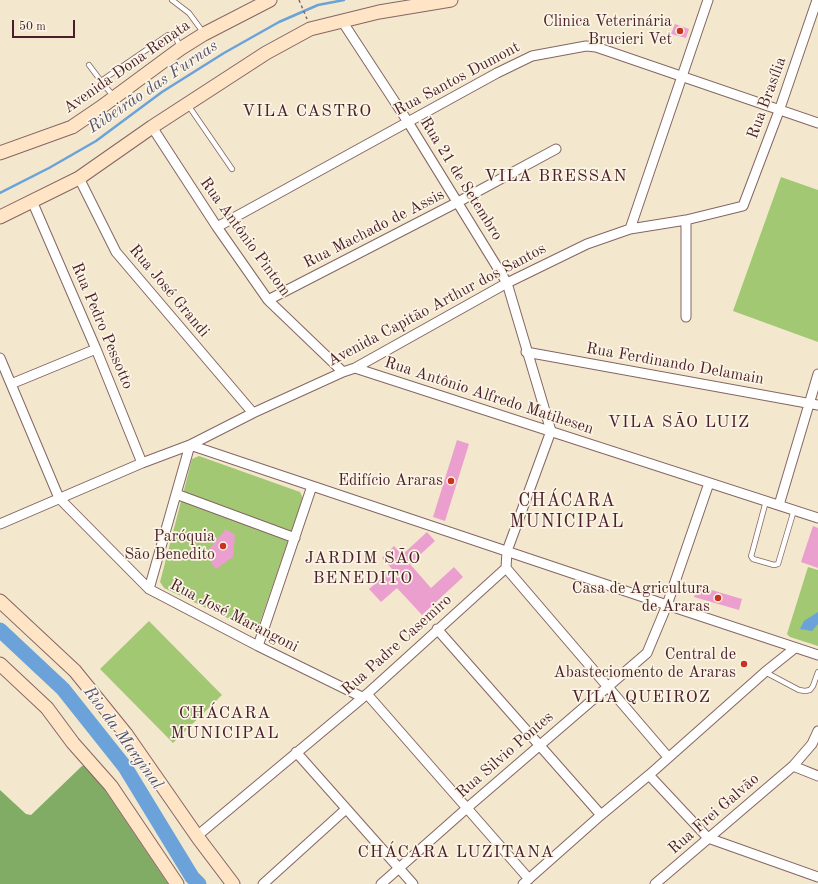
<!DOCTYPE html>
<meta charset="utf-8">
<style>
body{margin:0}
#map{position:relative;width:818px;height:884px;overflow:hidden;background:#f3e8cd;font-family:"Old Standard TT",serif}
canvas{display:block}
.scale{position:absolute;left:12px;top:20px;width:63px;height:18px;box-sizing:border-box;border:2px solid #4a1f2b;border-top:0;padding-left:5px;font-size:12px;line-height:14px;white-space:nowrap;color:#4a1f2b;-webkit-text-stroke:3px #fcf5e5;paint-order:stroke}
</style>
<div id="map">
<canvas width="818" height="884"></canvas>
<div class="scale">50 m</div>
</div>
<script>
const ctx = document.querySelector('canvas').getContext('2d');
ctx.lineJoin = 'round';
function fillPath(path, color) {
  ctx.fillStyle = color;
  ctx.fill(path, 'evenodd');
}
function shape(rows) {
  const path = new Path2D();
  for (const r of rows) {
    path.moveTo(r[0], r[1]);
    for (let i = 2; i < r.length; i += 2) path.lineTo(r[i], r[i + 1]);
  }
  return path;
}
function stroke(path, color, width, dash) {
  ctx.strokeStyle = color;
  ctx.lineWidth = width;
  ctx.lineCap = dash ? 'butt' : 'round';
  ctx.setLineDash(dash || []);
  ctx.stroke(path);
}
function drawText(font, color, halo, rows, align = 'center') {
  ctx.font = font + ' "Old Standard TT",serif';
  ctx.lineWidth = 3.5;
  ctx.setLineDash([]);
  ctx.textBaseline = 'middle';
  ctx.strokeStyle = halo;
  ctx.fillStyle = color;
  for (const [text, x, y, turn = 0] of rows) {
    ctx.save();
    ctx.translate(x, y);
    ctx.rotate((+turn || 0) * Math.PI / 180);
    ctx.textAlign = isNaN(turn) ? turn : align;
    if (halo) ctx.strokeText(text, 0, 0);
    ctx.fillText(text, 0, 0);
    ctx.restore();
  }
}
fillPath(shape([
 [781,177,818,190,818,342,733,311],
 [199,456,300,492,303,498,259,625,253,630,164,588,160,582,192,459],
 [808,567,818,570,818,646,790,637,787,634],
 [149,621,222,695,173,743,100,669]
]), '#a2c873');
fillPath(shape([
 [88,765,168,884,0,884,0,790,26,814,31,815,82,766]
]), '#81ac65');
fillPath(shape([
 [818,612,818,624,812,631,800,629,804,621]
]), '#6ba2d9');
stroke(shape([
 [0,193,49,168,96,141,162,92,224,53,279,22,318,5,344,0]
]), '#6ba2d9', 2.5);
stroke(shape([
 [0,630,63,689,125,767,192,877,199,884]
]), '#6ba2d9', 15);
fillPath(shape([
 [675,24,689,29,686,38,671,34],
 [457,440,469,444,445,521,433,517],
 [813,526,818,528,818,568,801,562],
 [226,529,235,535,233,557,216,569,211,563,212,558,209,556,209,549],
 [427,532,435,541,410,564,431,588,454,567,463,577,422,615,397,588,381,602,369,589,392,569,382,558,394,546,402,555],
 [698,586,742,599,739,610,694,597]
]), '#eb9fce');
const service = shape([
 [172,0,189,13,203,32],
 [89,65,101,81,168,35,173,35,176,38,180,47],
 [101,81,114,97],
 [188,105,232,169],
 [766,501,752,553,751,556,753,559,774,565,778,564,794,510],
 [765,672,799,690,805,691,810,690,813,686,818,672]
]);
const minor = shape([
 [152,127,217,227,268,300,343,372],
 [79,178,116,252,253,413],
 [32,201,96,349,142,463],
 [217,227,497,73,532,56,586,46,596,47,818,123],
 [630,229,708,0],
 [268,300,458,202,556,149],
 [686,317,686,220],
 [526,352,818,405],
 [0,358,59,498,149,589,258,646,362,697],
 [355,368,818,518],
 [11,384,96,349],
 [176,494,295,538],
 [779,505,818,374],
 [0,524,142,463,190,445,253,413,343,372,355,368,507,283,587,244,630,229,686,220,743,206,779,111,817,0],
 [506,568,668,757],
 [149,589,190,445,667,605,818,655],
 [437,629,601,815],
 [258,646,312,486],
 [367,694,529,879],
 [296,752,413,884],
 [793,766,818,776],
 [649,775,708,838,818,877],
 [197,836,367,694,506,568,507,551,551,431,507,283,408,122,342,21],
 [263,884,346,809],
 [381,884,467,808,647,653,667,605,709,483],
 [523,884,601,815,649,775,765,672,795,648],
 [655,884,793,766,812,744,818,731]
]);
const secondary = shape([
 [0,153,72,127,100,108,180,49,204,34,270,0],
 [0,217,79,178,152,127,266,53,310,29,379,12,451,0],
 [0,601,75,671,126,734,199,839,233,884],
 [0,664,47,708,73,743,111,786,177,884]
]);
stroke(service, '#856564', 6);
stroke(minor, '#856564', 11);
stroke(secondary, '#856564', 15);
stroke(shape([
 [299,0,307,19]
]), '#856564', 1.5, [3, 3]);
stroke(service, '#fff', 4.5);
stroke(minor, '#fff', 9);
stroke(secondary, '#ffe4c6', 13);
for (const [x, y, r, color] of [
 [680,31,4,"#c8321e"],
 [451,481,4,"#c8321e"],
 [223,546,4,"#c8321e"],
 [718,598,4,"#c8321e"],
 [744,664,4,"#c8321e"]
]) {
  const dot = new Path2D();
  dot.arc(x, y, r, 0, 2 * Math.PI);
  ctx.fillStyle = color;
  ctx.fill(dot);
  stroke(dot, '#fcf5e5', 1.5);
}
drawText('16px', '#4a1f2b', '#fcf5e5', [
 ["Clinica Veterinária",672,22],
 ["Brucieri Vet",672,40],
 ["Edifício Araras",443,481],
 ["Paróquia",215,537],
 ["São Benedito",215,555],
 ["Casa de Agricultura",710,589],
 ["de Araras",710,607],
 ["Central de",736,655],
 ["Abasteciomento de Araras",736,673]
], 'right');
drawText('16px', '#4a1f2b', '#fcf5e5', [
 ["Avenida Dona Renata",127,67,-35],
 ["Rua Santos Dumont",457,79,-28],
 ["Rua Brasília",767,98,-70],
 ["Rua 21 de Setembro",461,179,58],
 ["Rua Machado de Assis",374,229,-27],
 ["Rua Antônio Pintom",245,237,54],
 ["Rua José Grandi",169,291,50],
 ["Avenida Capitão Arthur dos Santos",437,305,-28],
 ["Rua Pedro Pessotto",102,326,67],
 ["Rua Ferdinando Delamain",675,364,10],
 ["Rua Antônio Alfredo Matihesen",489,396,18],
 ["Rua José Marangoni",234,616,27],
 ["Rua Padre Casemiro",397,645,-42],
 ["Rua Silvio Pontes",505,755,-41],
 ["Rua Frei Galvão",714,814,-41]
]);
drawText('italic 17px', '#575371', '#fcf5e5', [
 ["Ribeirão das Furnas",153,87,-34],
 ["Rio da Marginal",123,738,54]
]);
ctx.letterSpacing = '1px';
drawText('17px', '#4a1f2b', '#fcf5e5', [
 ["VILA CASTRO",307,112],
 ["VILA BRESSAN",556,177],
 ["VILA SÃO LUIZ",679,423],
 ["JARDIM SÃO",363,559],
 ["BENEDITO",363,579],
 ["VILA QUEIROZ",641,698],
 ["CHÁCARA",225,714],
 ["MUNICIPAL",225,734],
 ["CHÁCARA LUZITANA",456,853]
]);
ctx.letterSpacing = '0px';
ctx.letterSpacing = '1px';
drawText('18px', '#4a1f2b', '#fcf5e5', [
 ["CHÁCARA",567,501],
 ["MUNICIPAL",567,522]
]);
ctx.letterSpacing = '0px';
</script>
